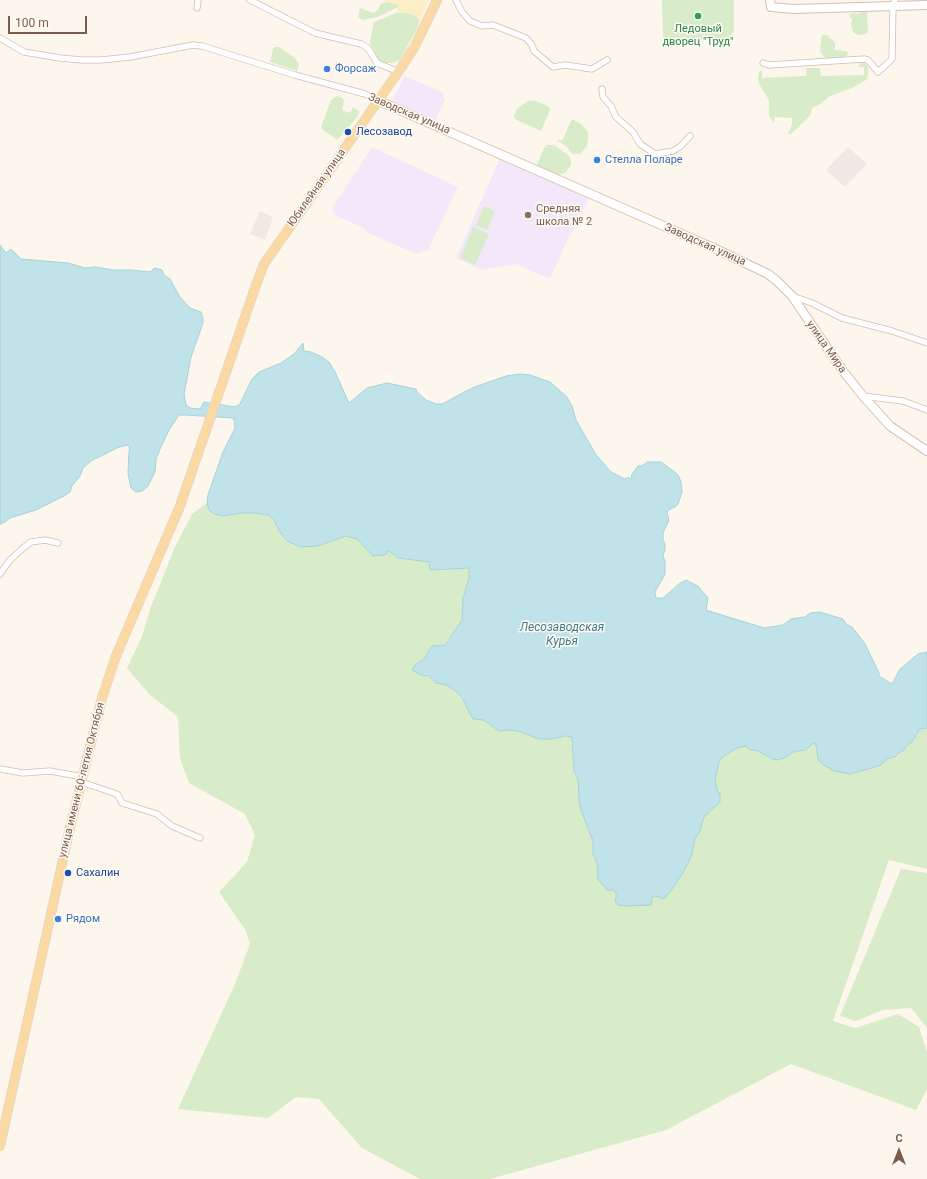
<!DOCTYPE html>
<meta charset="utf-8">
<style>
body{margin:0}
#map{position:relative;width:927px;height:1179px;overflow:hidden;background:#fdf6ec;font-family:Roboto,sans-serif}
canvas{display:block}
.north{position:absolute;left:879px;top:1131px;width:40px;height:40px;-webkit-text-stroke:3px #fffaf3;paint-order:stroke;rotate:0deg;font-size:11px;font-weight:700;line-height:16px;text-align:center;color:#7a5c4d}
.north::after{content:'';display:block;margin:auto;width:14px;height:18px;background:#7a5c4d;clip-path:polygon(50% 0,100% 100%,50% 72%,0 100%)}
.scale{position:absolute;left:8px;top:16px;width:79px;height:18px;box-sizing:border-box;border:2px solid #7a5c4d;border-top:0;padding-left:5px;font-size:12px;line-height:14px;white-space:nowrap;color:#7a5c4d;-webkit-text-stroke:3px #fffaf3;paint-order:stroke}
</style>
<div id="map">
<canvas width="927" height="1179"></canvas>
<div class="north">С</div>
<div class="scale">100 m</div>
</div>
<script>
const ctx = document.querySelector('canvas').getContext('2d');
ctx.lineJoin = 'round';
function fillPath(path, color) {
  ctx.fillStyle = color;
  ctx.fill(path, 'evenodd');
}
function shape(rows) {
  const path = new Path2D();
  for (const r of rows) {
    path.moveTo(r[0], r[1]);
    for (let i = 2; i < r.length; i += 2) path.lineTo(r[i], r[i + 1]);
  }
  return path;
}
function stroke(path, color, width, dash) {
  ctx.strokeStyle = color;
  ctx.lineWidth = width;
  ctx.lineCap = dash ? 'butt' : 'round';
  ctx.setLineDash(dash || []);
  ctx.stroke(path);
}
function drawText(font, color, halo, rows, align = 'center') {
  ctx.font = font + ' Roboto,sans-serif';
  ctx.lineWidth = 3;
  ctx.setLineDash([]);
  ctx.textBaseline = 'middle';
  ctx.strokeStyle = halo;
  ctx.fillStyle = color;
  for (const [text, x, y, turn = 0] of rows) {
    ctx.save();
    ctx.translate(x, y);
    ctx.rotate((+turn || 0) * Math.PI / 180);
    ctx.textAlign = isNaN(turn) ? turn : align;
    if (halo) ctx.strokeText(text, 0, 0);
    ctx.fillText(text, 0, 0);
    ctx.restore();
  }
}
fillPath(shape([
 [848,147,867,164,845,187,826,170],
 [260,211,273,217,265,240,250,234]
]), '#efe9e4');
fillPath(shape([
 [405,76,444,93,443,97,445,100,435,121,391,102],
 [372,147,458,187,428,250,417,254,366,232,364,228,335,215,332,208],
 [500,158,589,198,573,232,570,234,550,279,516,264,481,270,456,258]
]), '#f3e8fa');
fillPath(shape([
 [662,0,734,0,734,31,729,39,663,40],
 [386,2,397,4,400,6,378,17,362,20,358,17,360,8,373,13,377,11,381,4],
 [863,10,867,11,868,32,866,34,858,35,853,32,851,24,852,19,849,16,850,14,854,13,858,14],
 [396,13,409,13,416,16,419,20,418,27,400,60,391,63,386,63,378,60,370,42,374,22],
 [822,35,827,35,835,43,835,50,846,51,848,52,847,56,830,59,824,57,820,51],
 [275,47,279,47,294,57,299,64,297,71,270,62,273,49],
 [859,63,865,63,868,67,868,76,866,80,852,88,830,96,819,105,812,108,810,116,791,134,788,134,792,124,792,118,775,117,774,123,769,116,769,100,759,84,758,80,759,72,762,70,762,78,806,76,806,68,820,68,821,76,864,75,864,67,859,67],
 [337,96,341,97,344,100,342,110,350,113,353,107,360,112,357,117,345,132,339,138,336,139,323,130,321,127,331,100],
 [530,101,536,101,543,104,549,107,550,110,541,131,517,120,514,118,514,115,517,109,526,102],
 [572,119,581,124,588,132,588,141,586,147,580,154,572,154,567,147,558,141,558,139,562,141],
 [547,145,554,145,568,155,571,159,571,165,566,172,562,174,557,174,545,171,536,167,544,148],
 [484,206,495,211,487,230,476,225],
 [473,227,489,234,475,265,460,258],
 [207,503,209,510,214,514,223,516,241,513,255,513,268,515,275,521,279,531,318,546,346,536,357,539,373,556,389,551,398,558,429,562,430,570,469,568,469,578,463,598,462,620,444,645,432,646,424,659,415,665,421,675,429,676,436,683,446,685,456,691,468,708,499,731,509,730,518,731,539,739,552,739,558,737,572,737,574,771,578,779,593,841,593,854,597,863,599,879,607,890,613,890,616,892,616,897,652,897,656,896,673,888,684,871,691,857,695,839,700,831,704,817,720,802,715,780,719,762,721,758,737,748,746,746,749,749,758,751,773,759,784,758,793,752,805,750,814,743,816,745,816,751,855,773,861,770,881,765,887,759,896,756,898,753,903,751,906,746,912,742,920,729,927,728,927,869,889,860,833,1021,855,1028,898,1014,919,1027,927,1052,927,1089,916,1110,791,1064,666,1130,490,1179,420,1179,362,1148,319,1099,296,1097,268,1118,178,1109,235,984,250,944,246,931,219,892,247,862,255,835,245,814,189,783,180,758,178,717,149,694,127,668,142,636,152,604,175,547,192,514],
 [901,869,927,873,927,1028,911,1008,883,1010,856,1021,840,1016]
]), '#d8ecc9');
fillPath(shape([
 [385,0,429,0,418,26,419,20,416,16,409,13,396,13,399,6,397,4,386,2]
]), '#fcefc7');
const water = shape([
 [0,245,6,253,11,249,21,259,68,263,85,268,95,267,113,270,131,270,151,272,154,268,162,270,164,275,170,279,180,297,190,308,201,312,203,318,203,323,191,357,184,394,186,405,190,408,200,409,204,402,235,407,240,404,252,379,259,372,281,363,294,354,303,343,304,351,311,352,322,357,329,362,335,372,349,403,367,388,387,383,416,389,417,392,426,400,436,404,442,404,472,388,506,376,520,374,530,375,550,382,567,397,572,406,576,420,596,455,611,472,625,479,628,477,631,480,632,474,638,466,642,466,647,462,661,462,676,473,679,477,681,482,682,492,678,504,675,507,668,510,667,514,669,520,663,533,663,540,665,544,665,550,663,555,665,562,665,574,655,592,656,598,663,598,679,584,686,580,698,586,708,598,706,610,764,628,783,625,791,619,805,617,810,613,820,612,843,619,846,624,852,627,865,644,879,673,879,676,892,684,900,669,918,654,927,652,927,728,920,729,912,742,906,746,903,751,898,753,896,756,887,759,881,765,875,767,850,774,834,771,822,764,818,759,816,745,814,743,805,750,793,752,784,758,777,760,773,759,758,751,749,749,746,746,737,748,721,758,719,762,715,780,718,793,720,793,720,802,704,817,700,831,695,839,691,857,684,871,673,888,664,899,656,896,652,897,651,905,626,906,618,905,615,902,616,897,616,892,613,890,607,890,598,879,597,863,593,854,593,841,581,810,579,801,578,779,574,771,572,737,565,736,552,739,539,739,518,731,509,730,499,731,484,720,473,719,462,698,456,691,446,685,436,683,429,676,421,675,412,670,415,665,424,659,432,646,445,645,462,620,463,598,469,578,469,568,430,570,429,562,398,558,389,551,384,555,373,556,357,539,346,536,318,546,301,547,287,541,279,531,275,521,268,515,255,513,241,513,223,516,214,514,209,510,207,503,208,495,223,452,235,428,234,420,232,418,185,415,179,415,169,430,160,449,156,459,155,472,148,486,142,491,136,492,131,488,128,474,129,451,130,447,127,445,117,448,91,461,83,468,80,476,72,486,70,492,64,496,36,510,10,518,5,522,0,524,0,245]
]);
fillPath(water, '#bfe3e8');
stroke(water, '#a5d3da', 1);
const street = shape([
 [250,0,315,33,361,44,368,48,377,63,399,72],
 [456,0,462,12,470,21,482,26,493,25,526,38,532,45,534,51,553,67,565,65,592,69,607,60],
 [197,8,198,0],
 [0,38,24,52,60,58,81,60,101,60,130,57,193,45,202,46,295,75,365,94,379,101],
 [763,63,769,65,864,59,868,60,878,72,892,59,893,5,895,0],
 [602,89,603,97,611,106,616,117,633,132,640,144,655,154,673,151,681,146,690,136],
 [792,296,812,303,842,318,892,331,927,343],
 [863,396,903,401,927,410],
 [0,574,10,560,22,549,31,542,45,540,58,543],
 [0,769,23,773,50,771,83,777],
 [81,782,114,793,118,795,122,803,157,814,172,826,200,838]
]);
const secondary = shape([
 [770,0,771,7,794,9,927,5],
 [379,101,716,249,768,274,777,281,792,296,843,371,863,396,890,426,927,451]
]);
const primary = shape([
 [0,1146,69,832,102,698,116,656,180,506,256,285,264,264,271,254,401,68,415,46,437,0]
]);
stroke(street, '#d1beb0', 7);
stroke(secondary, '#d6c0b0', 10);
stroke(primary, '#dad1cd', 10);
stroke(street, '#fff', 5.5);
stroke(secondary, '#fff', 8);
stroke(primary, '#fbd9a5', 9);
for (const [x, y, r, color] of [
 [698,16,4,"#2e9e5b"],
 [327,69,4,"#3f7fe0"],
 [348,132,4,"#1a4fb4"],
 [597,160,4,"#3f7fe0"],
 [528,215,4,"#8d6e63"],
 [68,873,4,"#1a4fb4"],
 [58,919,4,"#3f7fe0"]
]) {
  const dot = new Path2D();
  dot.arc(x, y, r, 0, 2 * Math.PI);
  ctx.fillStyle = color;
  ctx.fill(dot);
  stroke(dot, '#fffaf3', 1.5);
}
drawText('11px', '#27864d', '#fffaf3', [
 ["Ледовый",698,29],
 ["дворец \"Труд\"",698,42]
]);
drawText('11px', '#366cbe', '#fffaf3', [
 ["Форсаж",335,69],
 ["Стелла Поларе",605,160],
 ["Рядом",66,919]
], 'left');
drawText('11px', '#7a5c4d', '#fffaf3', [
 ["Заводская улица",409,114,23],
 ["Юбилейная улица",317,188,-55],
 ["Заводская улица",705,245,24],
 ["улица Мира",826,347,55],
 ["улица имени 60-летия Октября",82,780,-76]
]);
drawText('11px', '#164399', '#fffaf3', [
 ["Лесозавод",356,132],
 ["Сахалин",76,873]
], 'left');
drawText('11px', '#785e54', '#fffaf3', [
 ["Средняя",536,209],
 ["школа № 2",536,222]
], 'left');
drawText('italic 12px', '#437c86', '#fffaf3', [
 ["Лесозаводская",562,628],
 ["Курья",562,642]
]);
</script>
